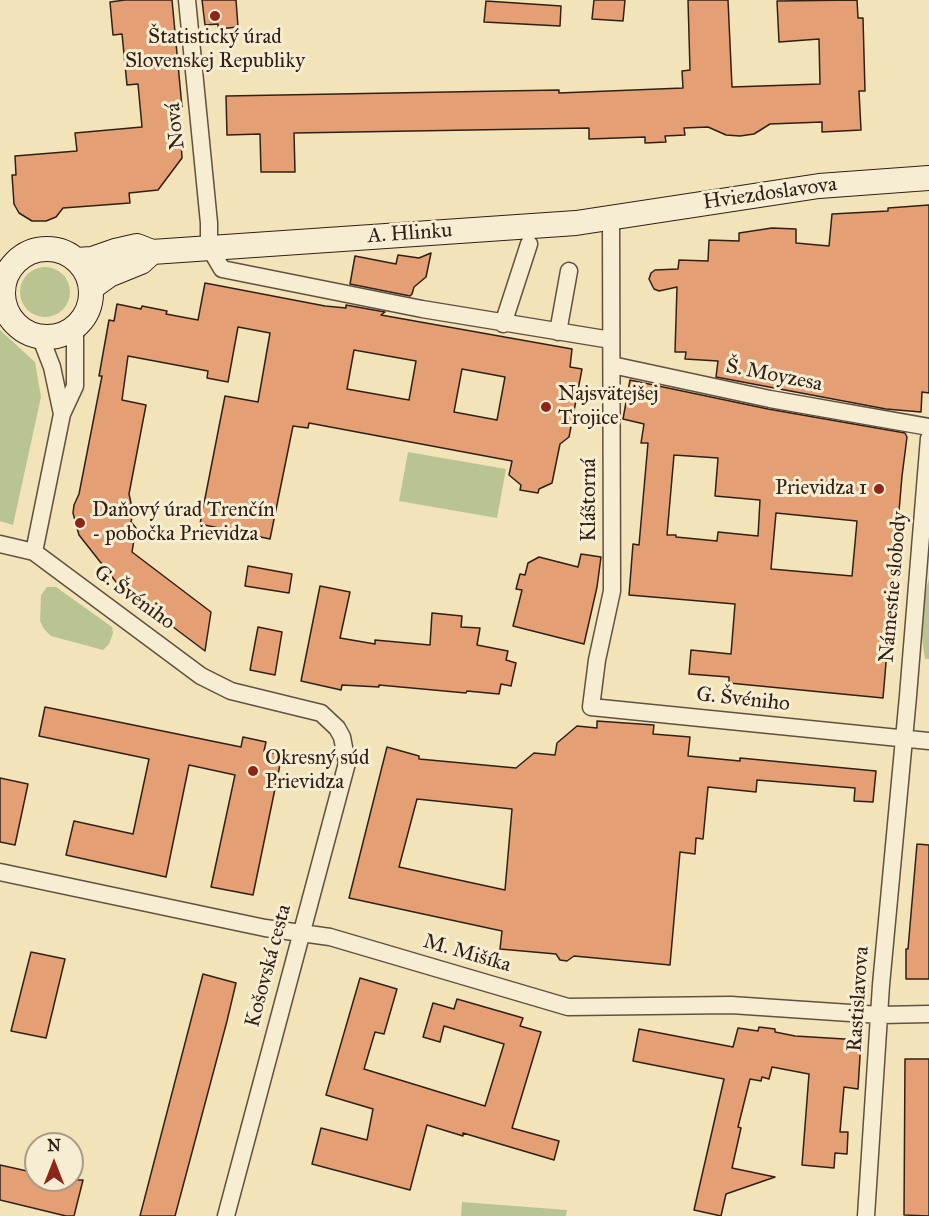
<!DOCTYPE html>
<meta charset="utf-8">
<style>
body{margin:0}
#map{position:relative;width:929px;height:1216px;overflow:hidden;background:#f2e3b9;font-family:"IM FELL Great Primer",serif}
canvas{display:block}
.north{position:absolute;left:24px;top:1132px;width:60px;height:60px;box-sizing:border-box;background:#f7edd2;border:2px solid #a89b87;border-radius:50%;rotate:0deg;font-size:16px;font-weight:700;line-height:24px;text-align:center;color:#312017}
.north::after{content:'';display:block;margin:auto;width:21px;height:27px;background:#8f2418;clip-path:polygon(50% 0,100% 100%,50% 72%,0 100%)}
</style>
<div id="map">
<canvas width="929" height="1216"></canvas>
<div class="north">N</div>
</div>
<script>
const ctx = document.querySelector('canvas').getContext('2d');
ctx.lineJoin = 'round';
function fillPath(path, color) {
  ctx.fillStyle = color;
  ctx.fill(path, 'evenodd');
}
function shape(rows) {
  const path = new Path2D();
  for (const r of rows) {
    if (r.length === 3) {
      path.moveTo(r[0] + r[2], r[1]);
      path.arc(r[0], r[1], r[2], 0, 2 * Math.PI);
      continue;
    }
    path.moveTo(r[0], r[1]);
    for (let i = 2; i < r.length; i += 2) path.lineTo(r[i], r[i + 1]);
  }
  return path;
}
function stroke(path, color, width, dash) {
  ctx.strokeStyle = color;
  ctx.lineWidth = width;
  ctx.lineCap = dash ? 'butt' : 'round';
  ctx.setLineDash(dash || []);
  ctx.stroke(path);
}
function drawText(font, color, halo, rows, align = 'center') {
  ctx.font = font + ' "IM FELL Great Primer",serif';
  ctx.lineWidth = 6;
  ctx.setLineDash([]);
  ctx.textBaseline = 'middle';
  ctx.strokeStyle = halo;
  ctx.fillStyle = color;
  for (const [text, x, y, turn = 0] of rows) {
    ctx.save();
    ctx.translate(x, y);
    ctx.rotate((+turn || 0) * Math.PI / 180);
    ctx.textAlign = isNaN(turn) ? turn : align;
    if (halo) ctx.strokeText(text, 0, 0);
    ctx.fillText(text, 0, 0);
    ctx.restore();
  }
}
fillPath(shape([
 [45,292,25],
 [0,330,35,362,41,397,13,525,0,521],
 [408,452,506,469,497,518,399,501],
 [929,579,929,659,925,659,919,617],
 [47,587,56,587,112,627,113,633,109,644,103,650,51,636,44,629,40,621,41,595],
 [462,1202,567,1210,566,1216,461,1216]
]), '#b9c490');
const building = shape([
 [125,0,172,0,182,107,179,107,182,158,158,190,129,193,130,203,63,208,56,217,46,221,32,221,19,213,14,204,12,175,16,175,15,156,77,151,75,133,142,127,138,84,127,85,122,34,113,35,110,2,125,0],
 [202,0,236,0,238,27,218,29,218,24,205,25,202,0],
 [594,0,625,0,623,21,592,19,594,0],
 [688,0,728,0,732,87,820,84,819,39,779,42,777,1,857,0,858,18,863,18,865,91,859,91,861,130,822,132,822,122,770,124,754,134,740,136,726,135,708,127,684,128,685,135,665,136,666,142,645,143,645,137,589,139,589,128,294,133,295,172,261,172,260,134,227,135,226,96,559,90,559,93,683,88,682,71,690,70,688,0],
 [486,1,561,6,560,26,484,22,486,1],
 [929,205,929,393,922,392,921,412,886,409,716,377,718,361,685,359,686,352,675,352,677,287,659,291,654,289,649,279,651,273,655,270,678,269,679,260,708,261,709,240,739,241,739,233,772,228,796,229,796,243,829,246,832,214,888,211,888,208,929,205],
 [431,253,426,277,414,287,412,294,410,296,350,284,355,256,396,264,398,255,419,258,431,253],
 [205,283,325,306,346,308,346,305,385,312,381,315,572,349,570,367,582,369,569,437,560,444,552,483,539,489,538,493,520,490,521,485,509,475,512,461,309,423,308,428,293,426,270,539,200,524,225,396,258,402,270,333,238,327,228,382,207,378,208,371,128,356,122,400,146,405,129,494,133,512,131,522,136,528,132,552,211,612,205,651,120,587,79,535,73,513,74,505,79,494,102,376,99,376,109,320,114,321,117,304,141,309,142,306,167,311,166,314,198,320,205,283],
 [354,350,416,361,409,400,347,389,354,350],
 [462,369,505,377,497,420,454,412,462,369],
 [630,380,768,409,905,433,907,437,902,476,883,698,729,683,729,677,689,674,691,650,731,654,735,604,629,595,633,544,639,545,648,443,641,443,644,424,623,419,630,380],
 [674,455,718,458,715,496,760,500,758,536,718,532,717,541,676,537,676,535,667,535,674,455],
 [776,513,857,521,852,576,771,569,776,513],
 [581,554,601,557,597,587,584,644,513,626,522,590,516,589,520,574,525,575,528,563,539,557,578,567,581,554],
 [248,566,292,574,289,593,245,586,248,566],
 [320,586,350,592,340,638,375,644,375,640,430,645,432,613,462,616,461,627,480,628,477,645,508,651,506,660,516,663,511,686,501,684,499,694,467,691,466,693,379,685,379,687,342,685,341,690,301,681,320,586],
 [258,627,282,632,275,675,250,670,258,627],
 [45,707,241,747,243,737,266,742,264,751,282,755,253,895,211,887,235,775,189,765,166,877,66,855,74,821,133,834,149,759,39,736,45,707],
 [597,721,654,725,653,734,690,737,688,756,740,761,740,758,876,771,873,802,854,801,855,788,757,780,756,792,708,787,703,839,696,838,695,854,680,852,670,965,574,956,567,961,560,960,556,954,500,949,502,931,349,898,387,747,419,756,419,759,516,768,534,753,555,755,557,743,577,726,597,728,597,721],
 [417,799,512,809,505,890,399,867,417,799],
 [0,778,28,784,15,845,0,842,0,778],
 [917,844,929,845,929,979,906,979,906,949,908,949,917,844],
 [31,952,65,959,46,1038,11,1031,31,952],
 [203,974,236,983,227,1021,175,1216,140,1216,203,974],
 [360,978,397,989,384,1034,375,1032,364,1069,485,1106,504,1044,444,1026,440,1042,423,1037,433,1003,454,1009,457,999,523,1018,520,1026,541,1032,512,1128,559,1141,554,1160,463,1133,463,1136,427,1125,410,1190,312,1164,321,1128,367,1140,373,1109,326,1095,360,978],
 [759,1027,775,1029,775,1032,795,1036,861,1040,858,1089,844,1087,840,1132,848,1132,847,1154,835,1153,834,1168,802,1165,809,1074,772,1067,769,1079,762,1077,761,1081,750,1079,738,1127,741,1128,732,1168,775,1177,726,1194,721,1216,694,1210,724,1079,633,1061,639,1029,733,1047,738,1028,758,1031,759,1027],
 [905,1059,929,1059,929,1216,904,1215,905,1059],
 [0,1165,36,1173,36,1180,83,1180,74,1216,66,1216,0,1200,0,1165]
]);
fillPath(building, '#e4a074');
stroke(building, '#312017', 1.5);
const street = shape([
 [187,0,209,223,209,247,222,269,422,309,611,340],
 [611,218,612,591,597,660,591,707,929,741],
 [503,324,529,244],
 [558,332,569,271],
 [40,336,52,367,62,414],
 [612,365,770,399,929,427],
 [0,544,34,552,201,676,231,691,321,713,337,728,342,737,347,763,226,1216],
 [34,552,62,414,75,386,75,326],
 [0,872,265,928,330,937,568,1007,731,1005,880,1015,929,1014],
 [866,1216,881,985,908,696,929,438]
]);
const secondary = shape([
 [47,293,44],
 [76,260,92,259,115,251,137,246,152,252,576,223,819,186,929,178],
 [91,288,109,275,141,262,152,252]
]);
stroke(street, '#615140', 19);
stroke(secondary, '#312017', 26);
stroke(street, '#f7edd2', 16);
stroke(secondary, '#f7edd2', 24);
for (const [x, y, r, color] of [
 [215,16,6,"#8f2418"],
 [546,407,6,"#8f2418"],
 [879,489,6,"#8f2418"],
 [80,523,6,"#8f2418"],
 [253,771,6,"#8f2418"]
]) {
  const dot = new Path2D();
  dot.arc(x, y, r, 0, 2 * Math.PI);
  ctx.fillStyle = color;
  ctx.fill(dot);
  stroke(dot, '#f7edd2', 2);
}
drawText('21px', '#312017', '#f7edd2', [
 ["Štatistický úrad",215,38,"center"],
 ["Slovenskej Republiky",215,62,"center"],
 ["Najsvätejšej",558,395],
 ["Trojice",558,419],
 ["Prievidza 1",867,489,"right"],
 ["Daňový úrad Trenčín",92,511],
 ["- pobočka Prievidza",92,535],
 ["Okresný súd",265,759],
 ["Prievidza",265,783]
], 'left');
drawText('21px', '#312017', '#f7edd2', [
 ["Nová",176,126,-96],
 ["Hviezdoslavova",770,194,-8],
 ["A. Hlinku",410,234,-4],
 ["Š. Moyzesa",774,376,11],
 ["Kláštorná",590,500,-90],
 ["Námestie slobody",894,587,-85],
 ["G. Švéniho",134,598,36],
 ["G. Švéniho",743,700,6],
 ["M. Mišíka",467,954,16],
 ["Košovská cesta",269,966,-75],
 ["Rastislavova",859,999,-86]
]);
</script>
